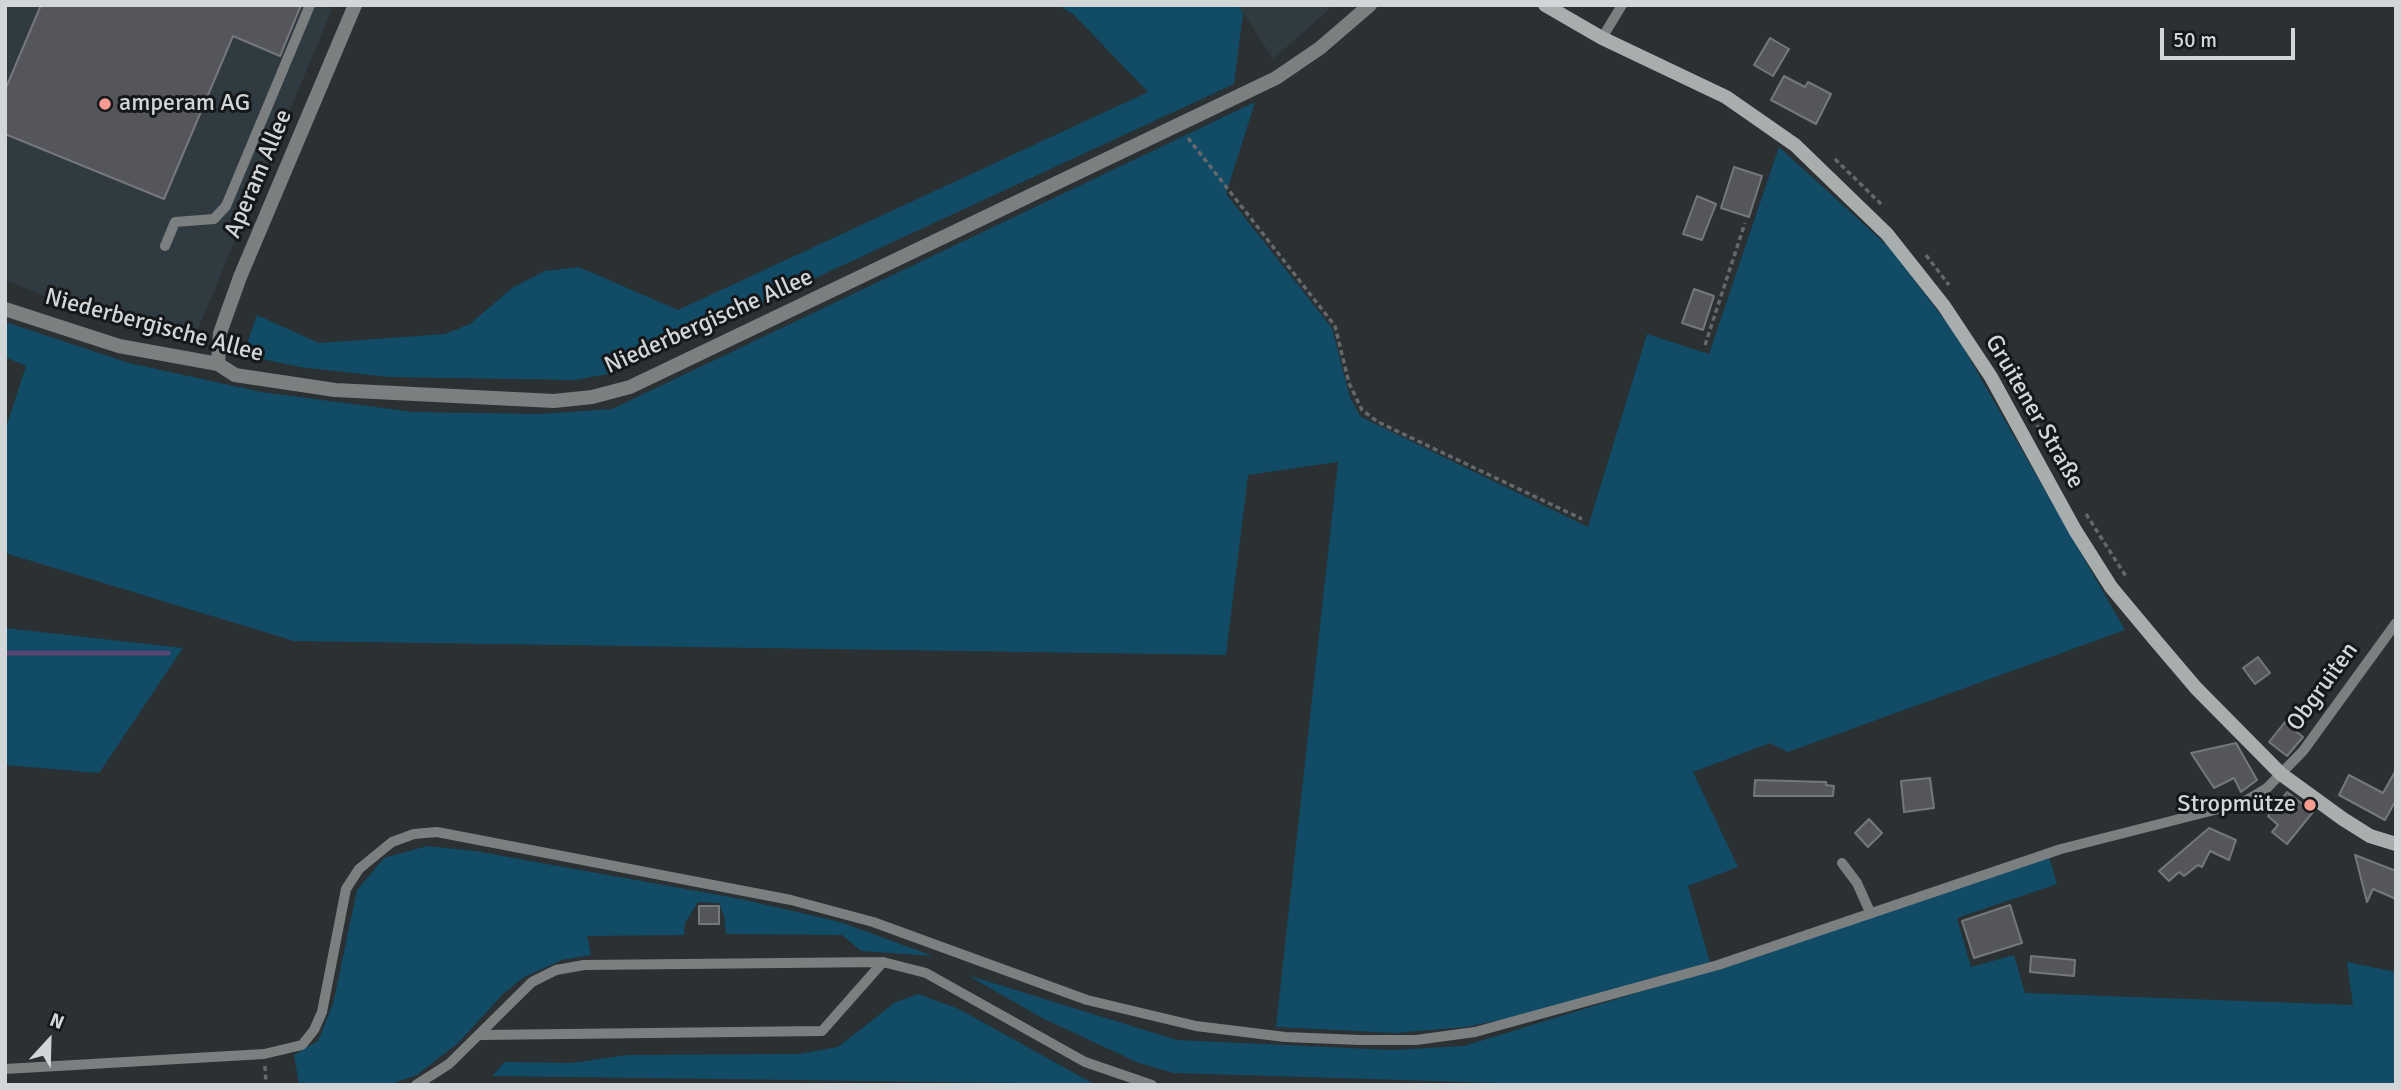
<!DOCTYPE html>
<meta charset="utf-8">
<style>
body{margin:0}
#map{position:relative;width:2401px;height:1090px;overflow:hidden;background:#2b3032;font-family:Signika,sans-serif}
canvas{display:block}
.frame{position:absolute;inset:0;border:7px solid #d3d6d8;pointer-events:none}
.north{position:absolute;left:14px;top:1006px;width:70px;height:70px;-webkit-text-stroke:5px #151719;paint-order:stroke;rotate:22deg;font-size:19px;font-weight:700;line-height:28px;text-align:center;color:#d3d6d8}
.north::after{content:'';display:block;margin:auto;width:24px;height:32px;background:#d3d6d8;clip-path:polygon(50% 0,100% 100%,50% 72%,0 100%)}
.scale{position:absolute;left:2160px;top:28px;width:135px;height:32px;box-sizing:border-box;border:4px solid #d3d6d8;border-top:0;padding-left:9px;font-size:21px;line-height:24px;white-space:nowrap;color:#d3d6d8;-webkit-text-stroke:5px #151719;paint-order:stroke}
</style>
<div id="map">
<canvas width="2401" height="1090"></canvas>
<div class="frame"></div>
<div class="north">N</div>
<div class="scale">50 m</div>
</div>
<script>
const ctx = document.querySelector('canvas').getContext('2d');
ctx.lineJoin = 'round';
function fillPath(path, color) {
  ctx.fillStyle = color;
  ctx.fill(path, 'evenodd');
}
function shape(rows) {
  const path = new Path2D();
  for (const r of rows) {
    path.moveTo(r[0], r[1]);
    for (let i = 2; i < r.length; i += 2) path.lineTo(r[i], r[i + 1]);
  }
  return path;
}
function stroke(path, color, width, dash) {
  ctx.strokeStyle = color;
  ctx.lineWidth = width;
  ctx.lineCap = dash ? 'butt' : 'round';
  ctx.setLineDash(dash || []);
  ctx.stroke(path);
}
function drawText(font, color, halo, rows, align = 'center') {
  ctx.font = font + ' Signika,sans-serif';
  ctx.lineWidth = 6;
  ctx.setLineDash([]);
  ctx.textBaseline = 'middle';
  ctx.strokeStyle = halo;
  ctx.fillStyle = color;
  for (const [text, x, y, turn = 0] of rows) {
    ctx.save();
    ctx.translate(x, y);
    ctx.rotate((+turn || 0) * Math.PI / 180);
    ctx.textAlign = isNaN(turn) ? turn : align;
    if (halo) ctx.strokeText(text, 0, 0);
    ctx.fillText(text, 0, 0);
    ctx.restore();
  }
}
fillPath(shape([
 [5,5,334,5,198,329,182,335,120,321,46,297,5,280],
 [1238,5,1334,5,1273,59]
]), '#303a41');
fillPath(shape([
 [1058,5,1238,5,1243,13,1234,84,608,374,575,380,388,377,300,367,243,355,257,315,319,343,445,334,470,324,512,288,545,271,579,267,678,310,1148,92,1074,15],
 [1255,102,1226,194,1332,328,1350,398,1361,417,1588,527,1647,334,1709,354,1779,147,1890,248,1956,335,2125,630,1788,752,1770,743,1693,772,1738,867,1688,886,1710,962,1524,1015,1466,1027,1395,1033,1276,1027,1338,462,1248,475,1226,655,294,641,5,553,5,430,26,366,5,357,5,322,129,363,261,392,414,412,540,414,612,409],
 [5,628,183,648,99,773,5,765],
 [427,846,475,851,741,899,840,922,933,956,861,951,842,935,726,934,724,916,719,903,698,902,685,923,684,935,587,936,591,955,562,960,524,977,503,994,458,1043,417,1075,388,1085,299,1084,294,1055,318,1041,333,1004,357,890,384,858],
 [2049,856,2057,884,1957,918,1971,967,2014,955,2025,993,2353,1005,2347,962,2396,972,2396,1085,1563,1085,1174,1073,1139,1063,1044,1019,967,975,1177,1040,1392,1050,1464,1046,1769,952],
 [918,994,959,1009,1094,1084,492,1076,505,1062,571,1063,628,1055,799,1054,838,1047,894,1003]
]), '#114b65');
stroke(shape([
 [5,653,168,653]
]), '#584672', 5);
const building = shape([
 [41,5,301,5,280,56,233,36,164,199,5,134,5,90,41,5],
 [1770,38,1789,49,1773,76,1754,65,1770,38],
 [1784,76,1805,87,1808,82,1831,94,1816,124,1771,100,1784,76],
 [1734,167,1762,176,1749,217,1721,208,1734,167],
 [1697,196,1716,204,1702,240,1683,234,1697,196],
 [1694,289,1714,296,1703,330,1682,323,1694,289],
 [2258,657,2270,673,2255,684,2243,668,2258,657],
 [2285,722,2303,737,2287,756,2269,742,2285,722],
 [2236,743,2257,780,2241,792,2234,778,2214,788,2191,753,2236,743],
 [2396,770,2396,800,2385,820,2339,795,2349,775,2383,793,2396,770],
 [1930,778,1934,808,1904,812,1901,781,1930,778],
 [1755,780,1826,782,1826,785,1834,786,1833,796,1754,796,1755,780],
 [2287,792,2313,812,2287,844,2272,832,2278,825,2268,816,2287,792],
 [1869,819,1882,833,1868,847,1855,833,1869,819],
 [2209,828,2236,840,2229,860,2210,851,2202,867,2198,865,2184,876,2179,872,2169,881,2159,871,2209,828],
 [2355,855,2396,871,2396,899,2373,889,2367,902,2355,855],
 [2010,905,2022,943,1974,958,1962,921,2010,905],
 [699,906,719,906,719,924,699,924,699,906],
 [2031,956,2075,960,2074,976,2030,972,2031,956]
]);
fillPath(building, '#54565b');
stroke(building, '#75777c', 2);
stroke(shape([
 [1188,138,1335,326,1349,383,1362,410,1378,422,1582,519],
 [1835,159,1882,205],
 [1926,255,1949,285],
 [1705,345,1745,223],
 [2037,425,2045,439],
 [2086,514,2127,578],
 [265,1066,266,1085]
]), '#64686a', 3.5, [5, 3.5]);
stroke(shape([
 [1602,38,1622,5],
 [165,246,175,222,214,219,226,206,310,5],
 [1842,863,1857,883,1870,912],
 [480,1035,822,1031,883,962],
 [5,1069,264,1054,302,1045,314,1030,322,1012,346,889,359,869,392,842,414,834,437,832,791,900,873,922,1087,1000,1196,1026,1285,1037,1360,1040,1416,1040,1475,1032,1718,965,2061,849,2242,803,2267,788,2303,751,2396,623],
 [416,1085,449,1064,532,982,556,970,584,965,883,962,926,973,1085,1062,1152,1085]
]), '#7c7f80', 10);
stroke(shape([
 [5,309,119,346,218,364,235,375,335,390,554,401,592,397,630,387,1276,78,1320,48,1370,5],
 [218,364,220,333,240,277,355,5]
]), '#7c7f80', 14);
stroke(shape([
 [1545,5,1602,38,1726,97,1795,145,1887,234,1944,306,1991,377,2075,530,2111,587,2156,641,2196,688,2281,774,2343,819,2370,836,2396,844]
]), '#a8adad', 14);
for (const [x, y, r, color] of [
 [105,104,7,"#f59c90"],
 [2310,805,7,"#f59c90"]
]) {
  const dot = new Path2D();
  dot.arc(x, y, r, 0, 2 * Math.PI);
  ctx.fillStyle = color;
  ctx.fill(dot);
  stroke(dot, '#151719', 2.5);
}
drawText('24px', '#d3d6d8', '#151719', [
 ["amperam AG",119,104],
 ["Stropmütze",2296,805,"right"]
], 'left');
drawText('24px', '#d3d6d8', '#151719', [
 ["Aperam Allee",259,174,-67],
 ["Niederbergische Allee",709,322,-24],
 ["Niederbergische Allee",154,326,15],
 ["Gruitener Straße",2034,412,60],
 ["Obgruiten",2323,687,-54]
]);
</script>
